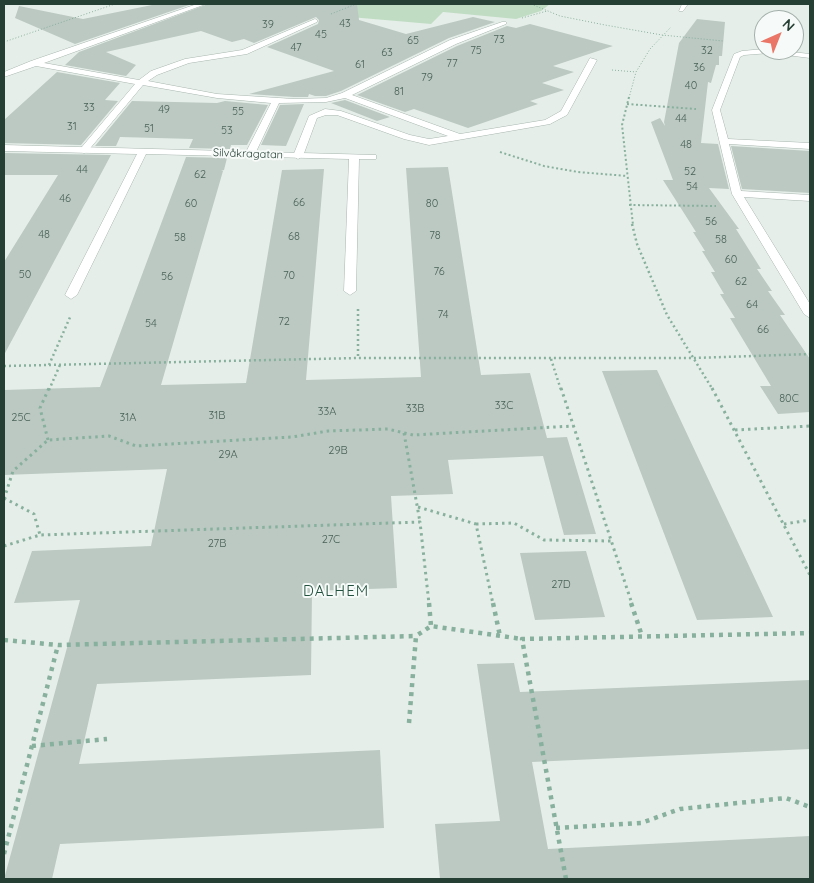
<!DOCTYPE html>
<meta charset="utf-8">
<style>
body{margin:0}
#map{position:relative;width:814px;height:883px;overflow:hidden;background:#e6eee9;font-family:Quicksand,sans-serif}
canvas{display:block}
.frame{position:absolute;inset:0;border:5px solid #253f35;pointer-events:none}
.north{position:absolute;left:754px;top:10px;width:50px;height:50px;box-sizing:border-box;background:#f6faf8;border:1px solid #a2afaa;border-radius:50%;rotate:44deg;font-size:14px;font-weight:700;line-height:20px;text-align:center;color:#253f35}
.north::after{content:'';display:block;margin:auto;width:18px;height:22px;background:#ea7667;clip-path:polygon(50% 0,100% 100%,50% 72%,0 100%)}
</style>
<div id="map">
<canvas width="814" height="883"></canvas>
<div class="frame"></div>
<div class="north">N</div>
</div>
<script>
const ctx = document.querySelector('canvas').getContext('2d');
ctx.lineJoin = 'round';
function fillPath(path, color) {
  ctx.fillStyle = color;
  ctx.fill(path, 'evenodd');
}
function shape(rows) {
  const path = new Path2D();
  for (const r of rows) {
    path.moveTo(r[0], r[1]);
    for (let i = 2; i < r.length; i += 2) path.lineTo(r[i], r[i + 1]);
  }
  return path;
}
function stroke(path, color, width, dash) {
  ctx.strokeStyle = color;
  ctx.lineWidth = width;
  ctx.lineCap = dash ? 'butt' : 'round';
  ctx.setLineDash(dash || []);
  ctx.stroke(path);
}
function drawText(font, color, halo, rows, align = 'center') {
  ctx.font = font + ' Quicksand,sans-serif';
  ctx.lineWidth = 4;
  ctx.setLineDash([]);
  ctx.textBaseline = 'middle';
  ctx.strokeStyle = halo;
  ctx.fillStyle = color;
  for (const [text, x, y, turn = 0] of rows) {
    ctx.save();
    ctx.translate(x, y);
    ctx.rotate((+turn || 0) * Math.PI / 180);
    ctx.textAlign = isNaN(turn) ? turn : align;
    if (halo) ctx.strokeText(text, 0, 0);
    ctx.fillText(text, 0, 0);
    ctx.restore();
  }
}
fillPath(shape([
 [328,4,550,4,541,11,516,19,443,12,431,24,315,14]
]), '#c0ddc4');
fillPath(shape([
 [157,4,192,4,75,44,15,18,19,6,83,19],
 [208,4,357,4,359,20,406,34,473,17,495,22,449,38,341,91,326,96,315,96,309,94,308,97,294,97,249,94,334,71,267,47,318,24,319,20,316,17,254,43,244,39,232,42,201,31,106,52,136,65,126,76,65,65,79,52],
 [697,19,725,22,722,56,719,56,719,65,716,65,711,83,708,82,701,143,718,144,729,189,709,188,739,229,736,229,761,269,757,269,772,291,768,291,785,315,780,315,810,359,810,412,778,414,760,386,771,386,730,318,735,318,720,294,724,294,711,272,715,272,702,251,705,251,693,232,696,232,663,180,673,180,651,122,660,118,665,126,664,122,679,43],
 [530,24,613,46,553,66,574,72,542,83,564,90,530,101,538,104,468,128,414,109,405,112,357,95,457,46,507,26,516,28],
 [57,72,120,83,105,100,118,101,81,145,4,143,4,120],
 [345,100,390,117,377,121,331,103],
 [132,101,217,103,225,101,268,105,247,145,231,145,230,149,189,148,193,139,120,137,116,146,95,146],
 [304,104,286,146,261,145,280,105],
 [731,146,810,151,810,193,742,189],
 [4,153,111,155,4,355,4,262,58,175,4,175],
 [186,157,227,158,224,170,221,171,223,171,161,385,246,383,282,170,324,169,306,380,421,377,406,168,448,167,481,375,530,373,547,438,567,437,596,534,564,535,543,456,448,460,453,494,391,496,397,588,312,591,311,675,97,684,79,764,380,750,384,828,60,844,52,879,4,879,80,600,14,603,32,551,151,546,167,469,4,475,4,390,100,387],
 [657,370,773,617,697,620,602,371],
 [586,551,605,617,535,620,520,553],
 [514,663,520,692,810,680,810,749,532,762,548,849,810,836,810,879,440,879,435,824,500,821,477,664]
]), '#bbc9c2');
const service = shape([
 [197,4,206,4,44,63,139,80,151,71,185,59,242,50,315,19,317,20,317,22,247,54,189,63,157,75,148,81,217,94,294,99,326,98,342,93,450,40,502,22,506,22,506,24,456,44,352,95,460,134,545,120,561,111,590,58,597,60,567,115,550,124,429,145,404,139,337,115,326,115,317,118,303,156,298,159,293,156,309,116,325,109,341,111,410,135,429,139,448,136,345,98,326,102,279,103,255,154,250,157,245,154,271,103,217,98,143,85,87,152,84,153,81,152,81,148,135,84,36,66,4,77,4,72,31,61,197,4],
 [764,49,810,54,810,58,770,53,744,55,740,57,720,110,728,139,810,143,810,149,729,144,741,191,810,195,810,201,744,197,810,304,810,318,804,314,732,194,712,110,734,54,742,51,764,49]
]);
const minor = shape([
 [682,4,688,4,683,11,679,11,682,4],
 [4,145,376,155,376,159,359,159,356,291,350,295,344,291,349,159,146,154,77,295,71,299,65,295,137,154,4,151,4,145]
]);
stroke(service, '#a8b6af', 1);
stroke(minor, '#a8b6af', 1);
stroke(shape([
 [531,4,560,16,605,25,662,35,723,41],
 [331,14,356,4],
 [522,18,547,11],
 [4,42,115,4],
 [612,70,636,72],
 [629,98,636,72,650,49,671,27]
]), '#88b09e', 1, [1, 2]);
stroke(shape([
 [629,97,622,125,633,225],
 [627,104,696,109],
 [500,152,544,166,578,172,627,176],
 [629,205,716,206]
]), '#88b09e', 2, [2, 2.5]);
stroke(shape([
 [632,224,637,244,667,315,713,390],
 [358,309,358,358],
 [551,359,561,390],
 [49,365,71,315],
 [4,366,358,358,695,358,810,354],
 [49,390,60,365]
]), '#88b09e', 2.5, [2, 3]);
stroke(shape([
 [561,388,632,604],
 [712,388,810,575],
 [735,430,810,426],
 [404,433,420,522],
 [48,440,40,408,49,388],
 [4,498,34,514,40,535],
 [4,499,13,471,48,440,109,436,136,446,292,437,328,431,388,429,413,435,573,426],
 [418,507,476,524,493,604],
 [476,524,514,523,544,540,611,541],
 [784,524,810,520],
 [4,546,40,535,420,522,429,604]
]), '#88b09e', 3, [2.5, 4]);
stroke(shape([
 [429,603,431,626],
 [493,603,500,636],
 [631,603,642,636],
 [4,640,58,645,416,636],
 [409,723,416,636,431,626,522,639],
 [32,746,107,739],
 [556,828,641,823,680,809,786,798,810,807],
 [4,854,58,645],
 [566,879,522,639,810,633]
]), '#88b09e', 4.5, [4, 5]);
fillPath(service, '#fff');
fillPath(minor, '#fff');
drawText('11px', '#4a6258', null, [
 ["43",345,24],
 ["39",268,25],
 ["45",321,35],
 ["73",499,40],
 ["65",413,41],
 ["47",296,48],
 ["75",476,51],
 ["32",707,51],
 ["63",387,53],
 ["77",452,64],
 ["61",360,65],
 ["36",699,68],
 ["79",427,78],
 ["40",691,86],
 ["81",399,92],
 ["33",89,108],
 ["49",164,110],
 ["55",238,112],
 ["44",681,119],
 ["31",72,127],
 ["51",149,129],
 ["53",227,131],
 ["48",686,145],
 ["44",82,170],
 ["52",690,172],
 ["62",200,175],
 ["54",692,187],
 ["46",65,199],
 ["66",299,203],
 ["60",191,204],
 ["80",432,204],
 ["56",711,222],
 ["48",44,235],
 ["78",435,236],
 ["68",294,237],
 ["58",180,238],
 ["58",721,240],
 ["60",731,260],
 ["76",439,272],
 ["50",25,275],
 ["70",289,276],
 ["56",167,277],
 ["62",741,282],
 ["64",752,305],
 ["74",443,315],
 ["72",284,322],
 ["54",151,324],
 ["66",763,330],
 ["80C",789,399],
 ["33C",504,406],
 ["33B",415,409],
 ["33A",327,412],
 ["31B",217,416],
 ["25C",21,418],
 ["31A",128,418],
 ["29B",338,451],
 ["29A",228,455],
 ["27C",331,540],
 ["27B",217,544],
 ["27D",561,585]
]);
drawText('11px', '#253f35', '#f6faf8', [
 ["Silvåkragatan",248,154,2]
]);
ctx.letterSpacing = '1px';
drawText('15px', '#22513f', '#f6faf8', [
 ["DALHEM",336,591]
]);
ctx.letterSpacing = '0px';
</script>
